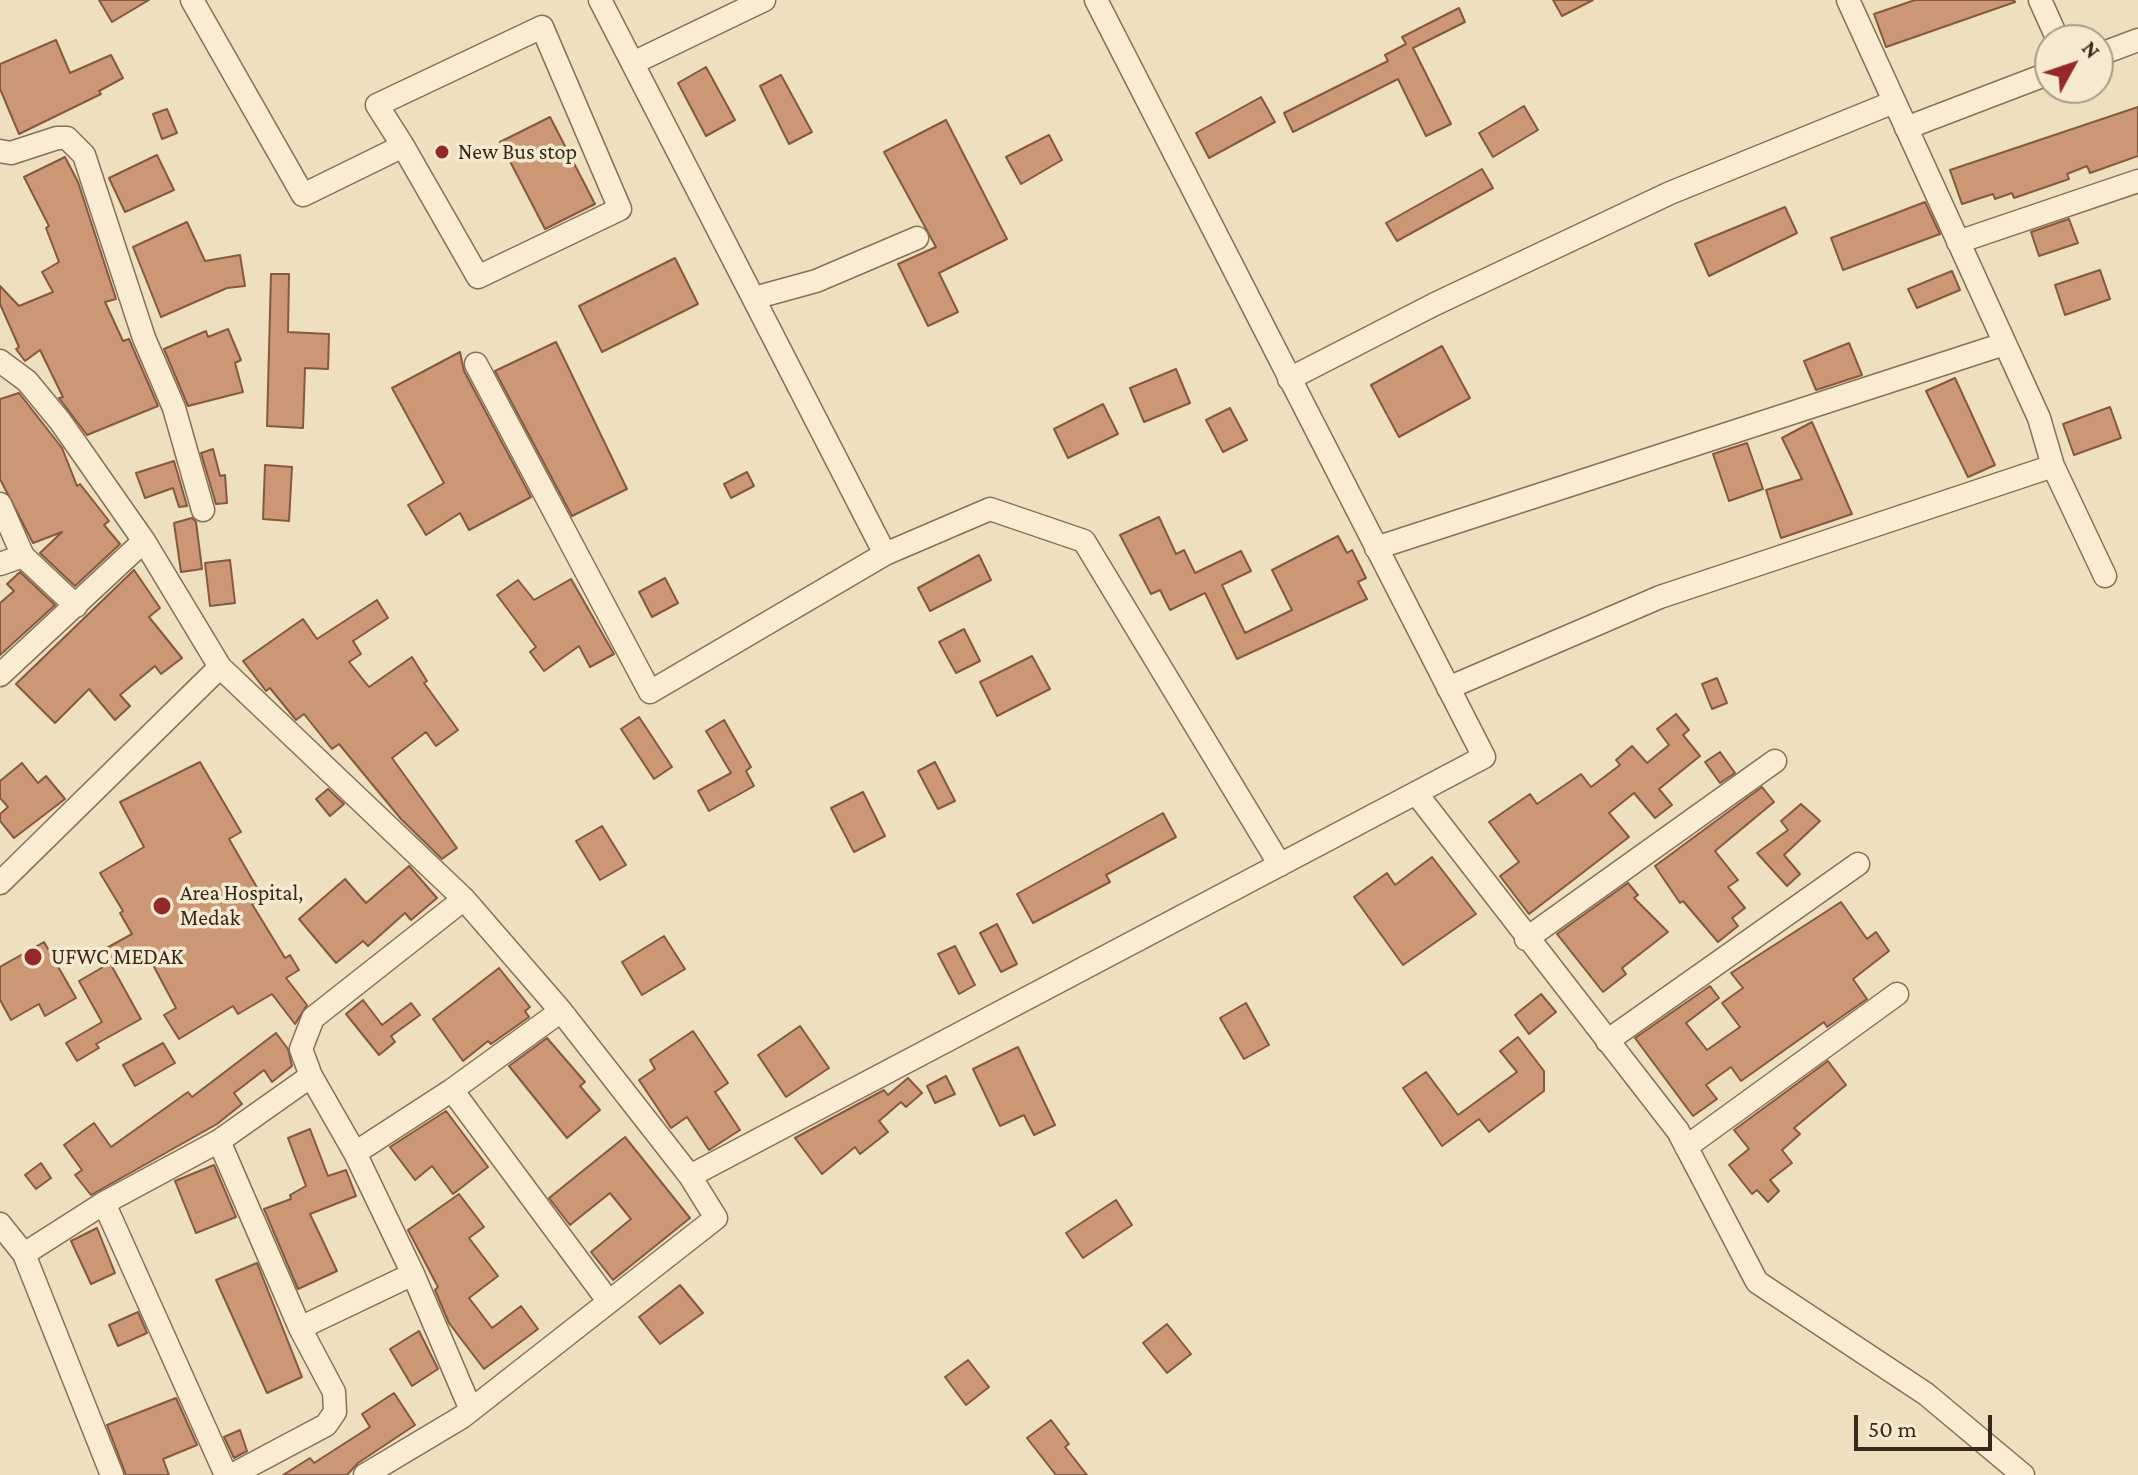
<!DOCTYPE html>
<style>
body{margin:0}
#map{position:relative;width:2138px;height:1475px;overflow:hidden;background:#eedfbf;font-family:"Crimson Pro",serif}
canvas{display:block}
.north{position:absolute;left:2034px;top:24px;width:80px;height:80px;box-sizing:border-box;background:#f5e9cf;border:2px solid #a99c87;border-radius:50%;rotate:50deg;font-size:22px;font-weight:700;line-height:32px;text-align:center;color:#36281c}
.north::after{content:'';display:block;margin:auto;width:28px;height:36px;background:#95282b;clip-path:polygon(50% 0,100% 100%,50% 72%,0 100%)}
.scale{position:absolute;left:1854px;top:1415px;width:138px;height:36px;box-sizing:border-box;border:4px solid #36281c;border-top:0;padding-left:10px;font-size:24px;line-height:28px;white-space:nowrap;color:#36281c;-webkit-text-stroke:6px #f5e9cf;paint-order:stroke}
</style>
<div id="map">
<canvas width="2138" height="1475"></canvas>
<div class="north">N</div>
<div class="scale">50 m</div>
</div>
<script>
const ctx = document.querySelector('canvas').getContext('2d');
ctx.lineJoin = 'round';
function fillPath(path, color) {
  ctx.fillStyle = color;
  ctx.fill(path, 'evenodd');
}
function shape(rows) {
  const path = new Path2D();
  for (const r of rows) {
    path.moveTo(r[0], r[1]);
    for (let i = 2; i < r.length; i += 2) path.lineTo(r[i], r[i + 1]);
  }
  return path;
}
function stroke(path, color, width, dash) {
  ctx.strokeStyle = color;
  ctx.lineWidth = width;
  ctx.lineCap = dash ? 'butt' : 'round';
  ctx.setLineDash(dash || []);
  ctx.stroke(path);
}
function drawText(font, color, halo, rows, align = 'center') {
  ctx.font = font + ' "Crimson Pro",serif';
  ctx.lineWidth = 7;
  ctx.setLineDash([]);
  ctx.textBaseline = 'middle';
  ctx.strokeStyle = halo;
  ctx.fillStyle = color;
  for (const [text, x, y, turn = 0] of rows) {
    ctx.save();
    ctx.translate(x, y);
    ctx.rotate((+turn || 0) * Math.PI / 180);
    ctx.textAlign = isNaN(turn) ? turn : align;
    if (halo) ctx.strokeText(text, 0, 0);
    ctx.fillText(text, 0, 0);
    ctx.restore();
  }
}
const building = shape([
 [99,0,149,0,112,22,99,0],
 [1553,0,1593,0,1562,16,1553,0],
 [1915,0,2014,0,2015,2,1886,47,1874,14,1915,0],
 [1459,8,1465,22,1413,48,1451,124,1426,136,1398,79,1293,132,1284,113,1388,61,1385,55,1406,44,1402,37,1459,8],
 [56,40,70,73,111,55,123,78,99,91,101,94,19,134,0,89,0,64,56,40],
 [706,67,735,120,706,136,678,83,706,67],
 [781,75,812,132,789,144,760,86,781,75],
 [1261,97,1275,122,1209,158,1196,133,1261,97],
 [1524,106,1538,130,1493,157,1479,133,1524,106],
 [2138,107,2138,156,2090,173,2087,166,2067,174,2069,179,2014,198,2012,193,1995,199,1993,194,1962,204,1950,170,2138,107],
 [167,109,177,133,162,139,153,114,167,109],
 [550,117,595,204,545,229,500,142,550,117],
 [946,120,1007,239,939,273,958,312,928,326,898,264,936,247,884,152,946,120],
 [1049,135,1062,160,1021,184,1006,157,1049,135],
 [157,155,174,190,125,212,109,178,157,155],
 [65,157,78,182,116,299,105,302,123,341,129,339,158,406,87,435,59,398,63,397,40,350,25,361,16,349,19,347,0,304,0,286,19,306,53,292,42,272,59,262,46,228,49,226,24,177,65,157],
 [1482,169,1493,188,1397,241,1386,223,1482,169],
 [1925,202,1940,234,1843,270,1831,238,1925,202],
 [1785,207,1797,233,1709,276,1695,244,1785,207],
 [2069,219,2078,243,2039,256,2031,232,2069,219],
 [187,222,205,261,240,255,245,286,227,288,161,317,133,247,187,222],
 [675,258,698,304,602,352,579,306,675,258],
 [2100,270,2110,299,2065,315,2055,285,2100,270],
 [1952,271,1960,290,1917,308,1908,289,1952,271],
 [271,274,289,274,288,332,329,334,328,369,305,368,303,428,267,426,271,274],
 [228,329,241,360,235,363,243,392,188,406,164,349,206,331,208,337,228,329],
 [556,342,627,489,572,516,495,371,556,342],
 [1849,343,1862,375,1816,390,1804,361,1849,343],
 [1442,346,1470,398,1399,437,1371,385,1442,346],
 [460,352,464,371,531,497,469,530,460,513,426,535,408,505,444,483,392,388,460,352],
 [1176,369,1190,403,1144,422,1130,388,1176,369],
 [1955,378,1995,465,1968,477,1926,391,1955,378],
 [19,393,62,448,77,486,80,484,109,521,104,525,120,544,75,586,40,553,62,532,33,543,0,479,0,399,19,393],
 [1103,404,1118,434,1068,458,1054,429,1103,404],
 [2110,407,2121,438,2074,455,2063,424,2110,407],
 [1230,408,1247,440,1223,452,1206,420,1230,408],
 [1812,422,1852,514,1781,538,1766,490,1802,479,1782,438,1812,422],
 [1747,443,1763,489,1729,501,1713,454,1747,443],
 [213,449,220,476,225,475,227,503,216,504,201,453,213,449],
 [174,461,187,506,179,507,173,488,145,498,136,473,174,461],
 [265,465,292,467,289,521,263,519,265,465],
 [747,472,754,486,731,498,724,484,747,472],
 [1159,517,1176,554,1184,550,1195,573,1241,551,1251,571,1222,585,1245,633,1292,610,1272,570,1338,536,1347,553,1352,550,1366,578,1358,582,1367,599,1237,659,1205,593,1170,610,1160,590,1151,594,1120,535,1159,517],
 [192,518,196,522,202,569,181,572,174,523,192,518],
 [979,555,991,580,930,611,918,588,979,555],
 [230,560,235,603,210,606,205,563,230,560],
 [134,570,160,608,149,617,182,658,161,674,155,666,120,695,130,706,115,720,89,689,55,723,16,684,134,570],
 [20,572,55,605,0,655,0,603,14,591,7,584,20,572],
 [665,578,678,603,652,617,639,592,665,578],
 [571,579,614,654,590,667,579,646,544,671,530,652,536,647,497,595,518,580,534,600,571,579],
 [377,600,388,618,353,641,361,654,349,662,369,687,412,657,427,681,424,683,458,730,436,746,426,732,392,758,457,848,442,859,401,819,339,744,332,749,304,714,296,720,270,688,266,691,243,661,303,619,317,639,377,600],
 [964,629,980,661,956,673,939,642,964,629],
 [1032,656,1050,689,997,716,980,682,1032,656],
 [1717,678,1727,703,1712,709,1702,684,1717,678],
 [1676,714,1689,730,1683,735,1700,756,1659,789,1672,805,1655,818,1634,793,1609,813,1629,837,1529,914,1500,876,1519,862,1489,822,1530,794,1537,804,1581,774,1591,787,1620,765,1616,760,1632,746,1647,763,1669,745,1657,729,1676,714],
 [639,717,672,767,654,779,621,729,639,717],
 [724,720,751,767,746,771,754,786,709,811,698,791,731,773,706,731,724,720],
 [1720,752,1735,773,1720,783,1705,762,1720,752],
 [200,762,241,832,229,839,263,898,252,904,285,958,290,955,299,970,286,978,307,1005,295,1024,272,994,238,1014,233,1006,179,1039,164,1015,176,1008,144,948,112,966,103,950,132,934,120,913,123,911,100,873,144,847,120,802,200,762],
 [935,762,955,801,938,809,918,771,935,762],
 [22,763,38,783,46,776,65,799,14,838,0,821,0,814,8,807,0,798,0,781,22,763],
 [1762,787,1774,802,1715,851,1738,880,1728,887,1745,908,1732,918,1738,926,1718,942,1683,901,1680,903,1655,866,1762,787],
 [328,789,344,804,330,816,316,799,328,789],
 [863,792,885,836,854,852,831,808,863,792],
 [1801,804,1820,821,1784,855,1800,874,1787,886,1757,853,1788,830,1781,821,1801,804],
 [1163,813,1176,837,1106,875,1110,882,1033,923,1017,894,1163,813],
 [602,826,626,865,600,880,576,841,602,826],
 [1432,857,1476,914,1403,965,1354,897,1387,873,1395,885,1432,857],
 [409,866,437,898,411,920,405,913,368,946,363,941,336,963,299,919,345,879,366,903,409,866],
 [1628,883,1638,895,1634,898,1668,932,1622,968,1626,974,1603,992,1557,934,1628,883],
 [1841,902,1867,939,1876,932,1889,951,1853,979,1867,999,1827,1027,1824,1022,1741,1081,1731,1067,1706,1085,1717,1099,1693,1116,1635,1038,1710,986,1719,998,1686,1023,1707,1050,1740,1027,1722,1003,1743,988,1731,973,1841,902],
 [997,924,1017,964,1001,972,980,933,997,924],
 [664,936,685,969,642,995,622,962,664,936],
 [44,942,76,998,45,1016,39,1004,11,1020,0,1000,0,967,44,942],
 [955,946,975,985,959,994,938,954,955,946],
 [110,963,141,1019,96,1044,99,1048,77,1061,66,1043,102,1022,79,981,110,963],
 [499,968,530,1007,525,1011,529,1017,491,1044,488,1041,463,1061,433,1019,499,968],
 [1541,994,1556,1012,1529,1034,1515,1015,1541,994],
 [363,1000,382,1025,411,1003,420,1015,391,1036,395,1042,379,1055,346,1014,363,1000],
 [1246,1003,1269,1045,1244,1059,1220,1018,1246,1003],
 [800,1026,829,1068,786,1097,758,1055,800,1026],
 [693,1031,728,1083,715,1092,740,1130,709,1150,687,1117,671,1128,639,1080,655,1069,650,1060,693,1031],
 [276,1033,288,1049,292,1066,272,1082,264,1070,234,1093,242,1104,217,1124,91,1195,75,1175,82,1170,64,1145,94,1123,111,1147,188,1092,192,1097,276,1033],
 [1518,1037,1544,1071,1544,1091,1489,1132,1479,1119,1442,1146,1403,1088,1426,1072,1458,1115,1517,1072,1500,1051,1518,1037],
 [547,1038,585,1082,580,1086,600,1110,567,1138,509,1066,547,1038],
 [163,1043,175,1063,135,1086,123,1065,163,1043],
 [1018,1047,1055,1125,1034,1135,1024,1115,1000,1126,973,1069,1018,1047],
 [1828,1061,1846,1085,1794,1128,1800,1134,1782,1150,1792,1163,1770,1180,1779,1191,1768,1202,1757,1190,1752,1194,1729,1165,1749,1149,1734,1130,1828,1061],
 [946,1076,955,1094,935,1103,927,1086,946,1076],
 [908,1078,922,1093,906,1107,901,1102,879,1121,888,1132,860,1154,855,1147,822,1174,795,1138,884,1090,888,1095,908,1078],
 [446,1111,488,1167,453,1194,432,1166,415,1180,390,1147,446,1111],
 [310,1129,328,1176,346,1170,356,1196,310,1214,337,1271,298,1289,264,1209,291,1199,290,1195,306,1186,288,1138,310,1129],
 [625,1137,690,1218,613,1280,591,1252,631,1219,610,1193,570,1225,549,1198,625,1137],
 [41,1163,51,1178,36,1189,25,1175,41,1163],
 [214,1165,236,1217,196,1233,175,1181,214,1165],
 [459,1194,484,1227,469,1238,498,1276,469,1298,492,1328,521,1306,538,1329,484,1369,449,1323,435,1290,438,1287,408,1230,459,1194],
 [1116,1200,1132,1225,1083,1258,1066,1233,1116,1200],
 [97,1228,115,1273,91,1284,71,1241,97,1228],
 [257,1263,302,1377,267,1393,216,1280,257,1263],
 [680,1285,703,1313,660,1344,639,1317,680,1285],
 [138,1312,147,1333,118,1346,109,1325,138,1312],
 [1167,1324,1191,1354,1167,1373,1143,1343,1167,1324],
 [419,1331,438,1369,412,1386,390,1349,419,1331],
 [968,1360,989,1387,966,1405,945,1377,968,1360],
 [394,1393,415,1425,358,1463,347,1475,283,1475,310,1458,314,1463,370,1427,362,1414,394,1393],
 [176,1398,197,1445,163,1459,169,1475,126,1475,107,1425,176,1398],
 [1051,1420,1069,1444,1065,1447,1087,1475,1056,1475,1027,1438,1051,1420],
 [240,1430,247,1451,234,1458,224,1437,240,1430]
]);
fillPath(building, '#cc9775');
stroke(building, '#85593d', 2);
const minor = shape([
 [192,0,303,195,403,146,377,105,542,27,620,209,478,277,403,146],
 [2040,0,2058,40],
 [2098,55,2138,40],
 [633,63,764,0],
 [1906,128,2050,73],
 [0,151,11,153,57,138,67,138,84,155,144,338,174,408,203,510],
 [1958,242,2138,181],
 [754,298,816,281,917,238],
 [0,361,27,381,60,421,144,541,220,667,464,899,561,1011,690,1176,716,1218,462,1417,365,1475],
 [476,364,650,692,885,554,600,0],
 [1289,379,1435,304,1670,193,1894,102],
 [2053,466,2105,576],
 [0,504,23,556,76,606],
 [1376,548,2004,344],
 [885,554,990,509,1084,541,1280,865],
 [0,564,23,556],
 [0,675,144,541],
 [1448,688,1660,597,2053,466,2039,418,1848,0],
 [1416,793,1678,1131,1757,1282,1926,1394,2023,1475],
 [0,883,220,667],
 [464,899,313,1018,301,1049,311,1076,355,1153,413,1274,471,1410],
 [1526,939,1775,761],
 [1607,1041,1858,864],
 [452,1090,609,1302],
 [219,1141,300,1328,334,1392,335,1412,326,1425,232,1475],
 [1686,1147,1897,994],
 [355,1153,452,1090,561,1011],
 [690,1176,1484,757,1096,0],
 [104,1203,226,1475],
 [0,1224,24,1254,112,1475],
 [24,1254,104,1203,219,1141,311,1076],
 [300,1328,413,1274]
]);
stroke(minor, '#867058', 25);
stroke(minor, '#f9ecd2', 22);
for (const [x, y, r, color] of [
 [442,152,8,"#95282b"],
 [162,906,10,"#95282b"],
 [33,957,10,"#95282b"]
]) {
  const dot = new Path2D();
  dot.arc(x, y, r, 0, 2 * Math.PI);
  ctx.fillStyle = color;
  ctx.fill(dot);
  stroke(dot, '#f5e9cf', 3);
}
drawText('22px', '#36281c', '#f5e9cf', [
 ["New Bus stop",458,152],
 ["Area Hospital,",180,893],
 ["Medak",180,918],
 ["UFWC MEDAK",51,957]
], 'left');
</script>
